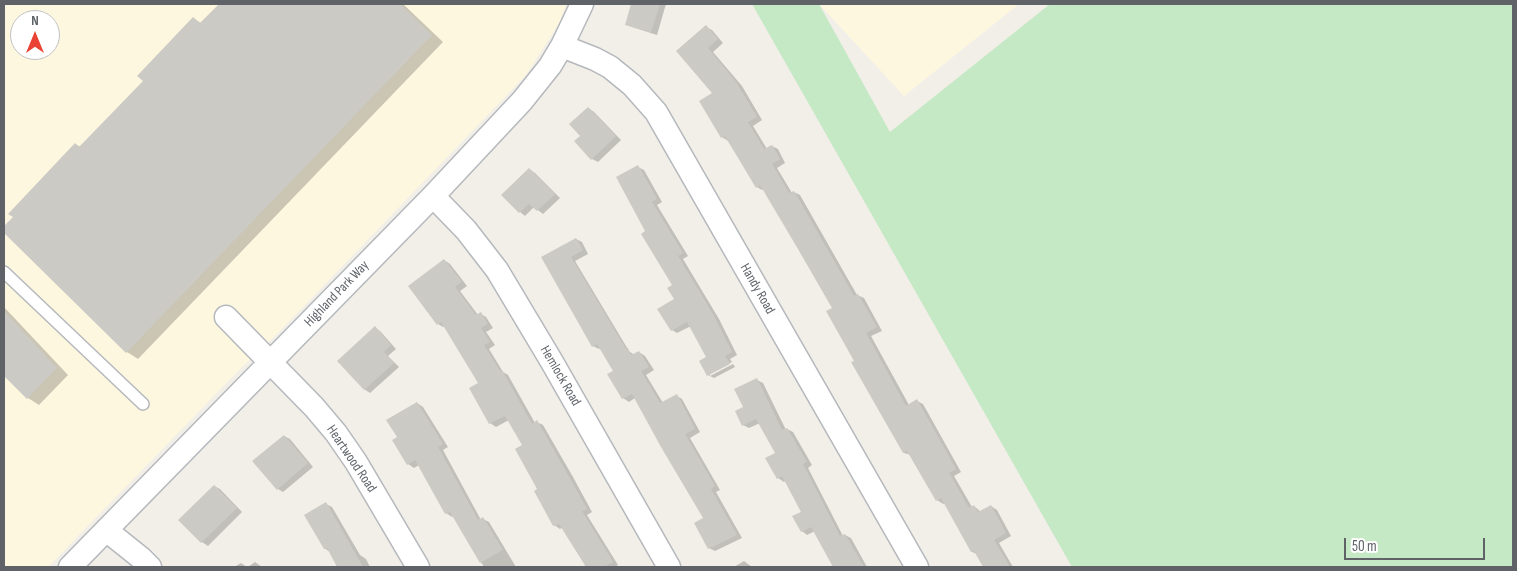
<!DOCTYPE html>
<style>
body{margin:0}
#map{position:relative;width:1517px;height:571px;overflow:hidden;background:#f1efe8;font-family:"Sofia Sans Condensed",sans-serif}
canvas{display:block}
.frame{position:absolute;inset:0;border:5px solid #5f6368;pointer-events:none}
.north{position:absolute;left:10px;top:10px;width:50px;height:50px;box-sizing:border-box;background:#fff;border:1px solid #bfc1c3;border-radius:50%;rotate:0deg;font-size:14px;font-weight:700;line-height:20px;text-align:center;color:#5f6368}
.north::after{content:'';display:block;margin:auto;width:18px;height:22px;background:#ea4335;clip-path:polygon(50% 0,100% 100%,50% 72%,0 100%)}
.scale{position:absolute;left:1344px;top:538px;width:141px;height:22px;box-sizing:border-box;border:2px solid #5f6368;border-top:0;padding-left:6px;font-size:15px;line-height:18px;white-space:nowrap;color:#5f6368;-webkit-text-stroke:4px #fff;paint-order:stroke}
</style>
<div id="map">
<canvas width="1517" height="571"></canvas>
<div class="frame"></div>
<div class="north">N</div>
<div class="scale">50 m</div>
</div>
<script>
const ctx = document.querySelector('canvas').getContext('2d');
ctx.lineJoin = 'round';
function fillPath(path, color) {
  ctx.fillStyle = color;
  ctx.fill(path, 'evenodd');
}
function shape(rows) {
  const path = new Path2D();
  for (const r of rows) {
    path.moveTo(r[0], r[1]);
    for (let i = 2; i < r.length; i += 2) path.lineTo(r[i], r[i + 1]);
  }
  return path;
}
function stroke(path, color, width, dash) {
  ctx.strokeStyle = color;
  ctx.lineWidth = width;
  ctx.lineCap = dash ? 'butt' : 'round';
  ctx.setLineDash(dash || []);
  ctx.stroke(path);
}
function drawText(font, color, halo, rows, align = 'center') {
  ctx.font = font + ' "Sofia Sans Condensed",sans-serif';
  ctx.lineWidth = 4;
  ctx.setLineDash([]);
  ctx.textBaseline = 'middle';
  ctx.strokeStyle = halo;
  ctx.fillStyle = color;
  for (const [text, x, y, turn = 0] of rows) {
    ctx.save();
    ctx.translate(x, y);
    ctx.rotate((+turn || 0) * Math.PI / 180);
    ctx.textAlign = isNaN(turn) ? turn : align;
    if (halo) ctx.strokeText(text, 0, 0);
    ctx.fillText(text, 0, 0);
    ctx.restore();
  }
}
fillPath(shape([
 [4,4,566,4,560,22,526,75,276,335,242,367,48,567,4,567],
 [20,20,50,20,50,50,20,50],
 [819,4,1019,4,904,96]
]), '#fef7e0');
fillPath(shape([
 [752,4,819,4,890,132,1050,4,1513,4,1513,567,1072,567]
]), '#c5e8c5');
fillPath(shape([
 [220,4,403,4,443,42,138,359,127,352,4,231,4,228,75,144,81,147,145,81,194,19,201,23],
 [632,4,666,4,657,35,632,27,626,24],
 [706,27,712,30,723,43,713,52,742,86,762,120,753,126,767,149,772,146,778,149,785,163,777,168,792,193,794,192,800,195,857,295,864,298,882,331,871,336,909,405,917,401,923,404,961,472,954,476,972,507,974,506,981,512,991,506,997,510,1011,536,999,543,1013,567,984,567,977,554,972,552,945,503,943,504,937,500,911,455,904,453,853,363,856,361,833,309,764,189,762,190,757,187,728,141,722,137,713,94,677,51],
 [588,108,594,112,621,140,598,162,592,159,581,136],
 [638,167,644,170,662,202,657,205,688,256,683,259,719,319,737,355,730,359,732,362,710,373,710,376,708,375,708,358,691,326,677,333,672,330,675,299,674,285,647,232],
 [529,169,535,173,560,198,543,214,534,207,525,216,520,212,503,195],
 [576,239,582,242,588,254,575,261,629,351,634,355,639,352,645,356,654,370,646,375,663,403,677,396,682,399,700,432,690,438,720,490,716,492,742,538,715,551,709,548,705,518,635,398,629,402,623,398,615,371,601,348,599,349,593,346,543,258],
 [444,260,450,264,467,286,460,291,478,315,481,314,486,317,493,328,486,332,495,345,489,349,503,372,508,375,535,423,537,422,543,425,573,477,592,512,587,515,618,565,615,567,587,567,563,527,560,529,554,525,523,445,509,420,496,427,490,423,479,384,445,326,443,327,438,324],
 [4,307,68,375,39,405,28,398,4,375],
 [375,328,380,331,396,349,388,356,399,367,370,393,364,389],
 [733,364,735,367,714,378,710,376],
 [757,380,763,383,786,430,787,429,793,432,812,465,808,468,843,536,845,535,851,538,867,567,835,567,815,531,807,535,802,531,803,512,786,480,784,482,778,478,777,453,760,423,749,428,743,425,745,407],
 [417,403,423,407,448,447,443,450,481,520,483,519,489,522,516,567,484,567,453,516,452,517,446,513,419,465,414,468,408,464,398,438],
 [284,436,290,439,313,467,283,492,278,489],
 [214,486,220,489,242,512,208,546,202,542,180,520],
 [326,504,332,507,360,555,366,559,370,567,339,567,330,552,324,548],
 [744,561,752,567,734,567],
 [255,562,262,567,248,567],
 [241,563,247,567,234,567]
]), '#0003');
fillPath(shape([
 [219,4,400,4,432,35,126,353,4,233,4,226,13,217,8,214,75,143,79,147,143,81,137,76,193,17,200,23],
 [631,4,660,4,651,32,625,25],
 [706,25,718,39,708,48,736,82,757,117,748,122,764,149,772,145,780,159,772,164,789,193,794,191,854,296,858,294,877,327,866,333,906,406,917,399,956,469,949,473,969,508,974,505,978,512,991,505,1006,533,994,540,1010,567,983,567,974,551,971,552,941,498,936,501,907,451,903,453,851,362,854,361,826,311,832,308,798,249,760,185,756,188,725,136,721,138,699,101,712,93,676,51],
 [588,107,616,136,591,160,574,141,580,136,569,124],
 [638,165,657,199,652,202,683,253,678,256,713,314,732,352,725,356,730,364,707,376,699,361,706,357,687,322,671,331,657,309,674,299,667,288,672,285,641,234,645,231,616,177],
 [529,168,555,194,537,211,529,204,519,213,501,195],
 [576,238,583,250,571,257,626,349,628,348,631,355,639,351,649,367,641,371,660,403,677,394,695,429,685,434,715,486,711,489,737,535,708,549,694,523,703,518,661,447,632,394,622,399,607,374,613,371,597,344,592,347,541,257],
 [444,259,462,282,455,287,476,315,481,312,488,324,481,328,490,342,484,345,500,371,502,370,532,424,537,420,587,509,582,511,613,562,604,567,586,567,559,524,553,526,534,491,537,489,515,449,522,445,505,416,489,424,469,388,478,383,441,322,437,325,408,286],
 [4,311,57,368,27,399,4,376],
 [375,326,391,345,384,352,394,363,364,390,337,361],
 [757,378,782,430,787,428,807,462,803,464,840,536,845,534,864,567,833,567,811,527,801,532,792,516,801,512,782,476,777,479,765,458,775,453,756,419,742,426,735,411,743,407,734,389],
 [417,402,443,444,438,447,478,520,483,517,503,550,480,563,450,512,445,514,415,460,407,465,392,440,397,437,386,420],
 [284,435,308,463,277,490,252,461],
 [214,485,237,508,201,543,178,520],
 [326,502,363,567,337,567,327,548,324,549,304,515]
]), '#cccac5');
const lane = shape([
 [4,272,143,404]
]);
const street = shape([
 [562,46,595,59,610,67,632,85,656,112,917,567],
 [433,196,466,230,497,270,552,362,669,567],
 [226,317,314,407,336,433,356,462,418,567],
 [106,530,141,558,150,567],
 [70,567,433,196,522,101,550,66,562,46,582,4]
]);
stroke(lane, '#b5b8bc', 14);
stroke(street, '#b5b8bc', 25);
stroke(lane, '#fff', 11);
stroke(street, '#fff', 22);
drawText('14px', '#5f6368', '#fff', [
 ["Handy Road",757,289,60],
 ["Highland Park Way",337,294,-46],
 ["Hemlock Road",560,376,60],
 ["Heartwood Road",351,459,56]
]);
</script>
